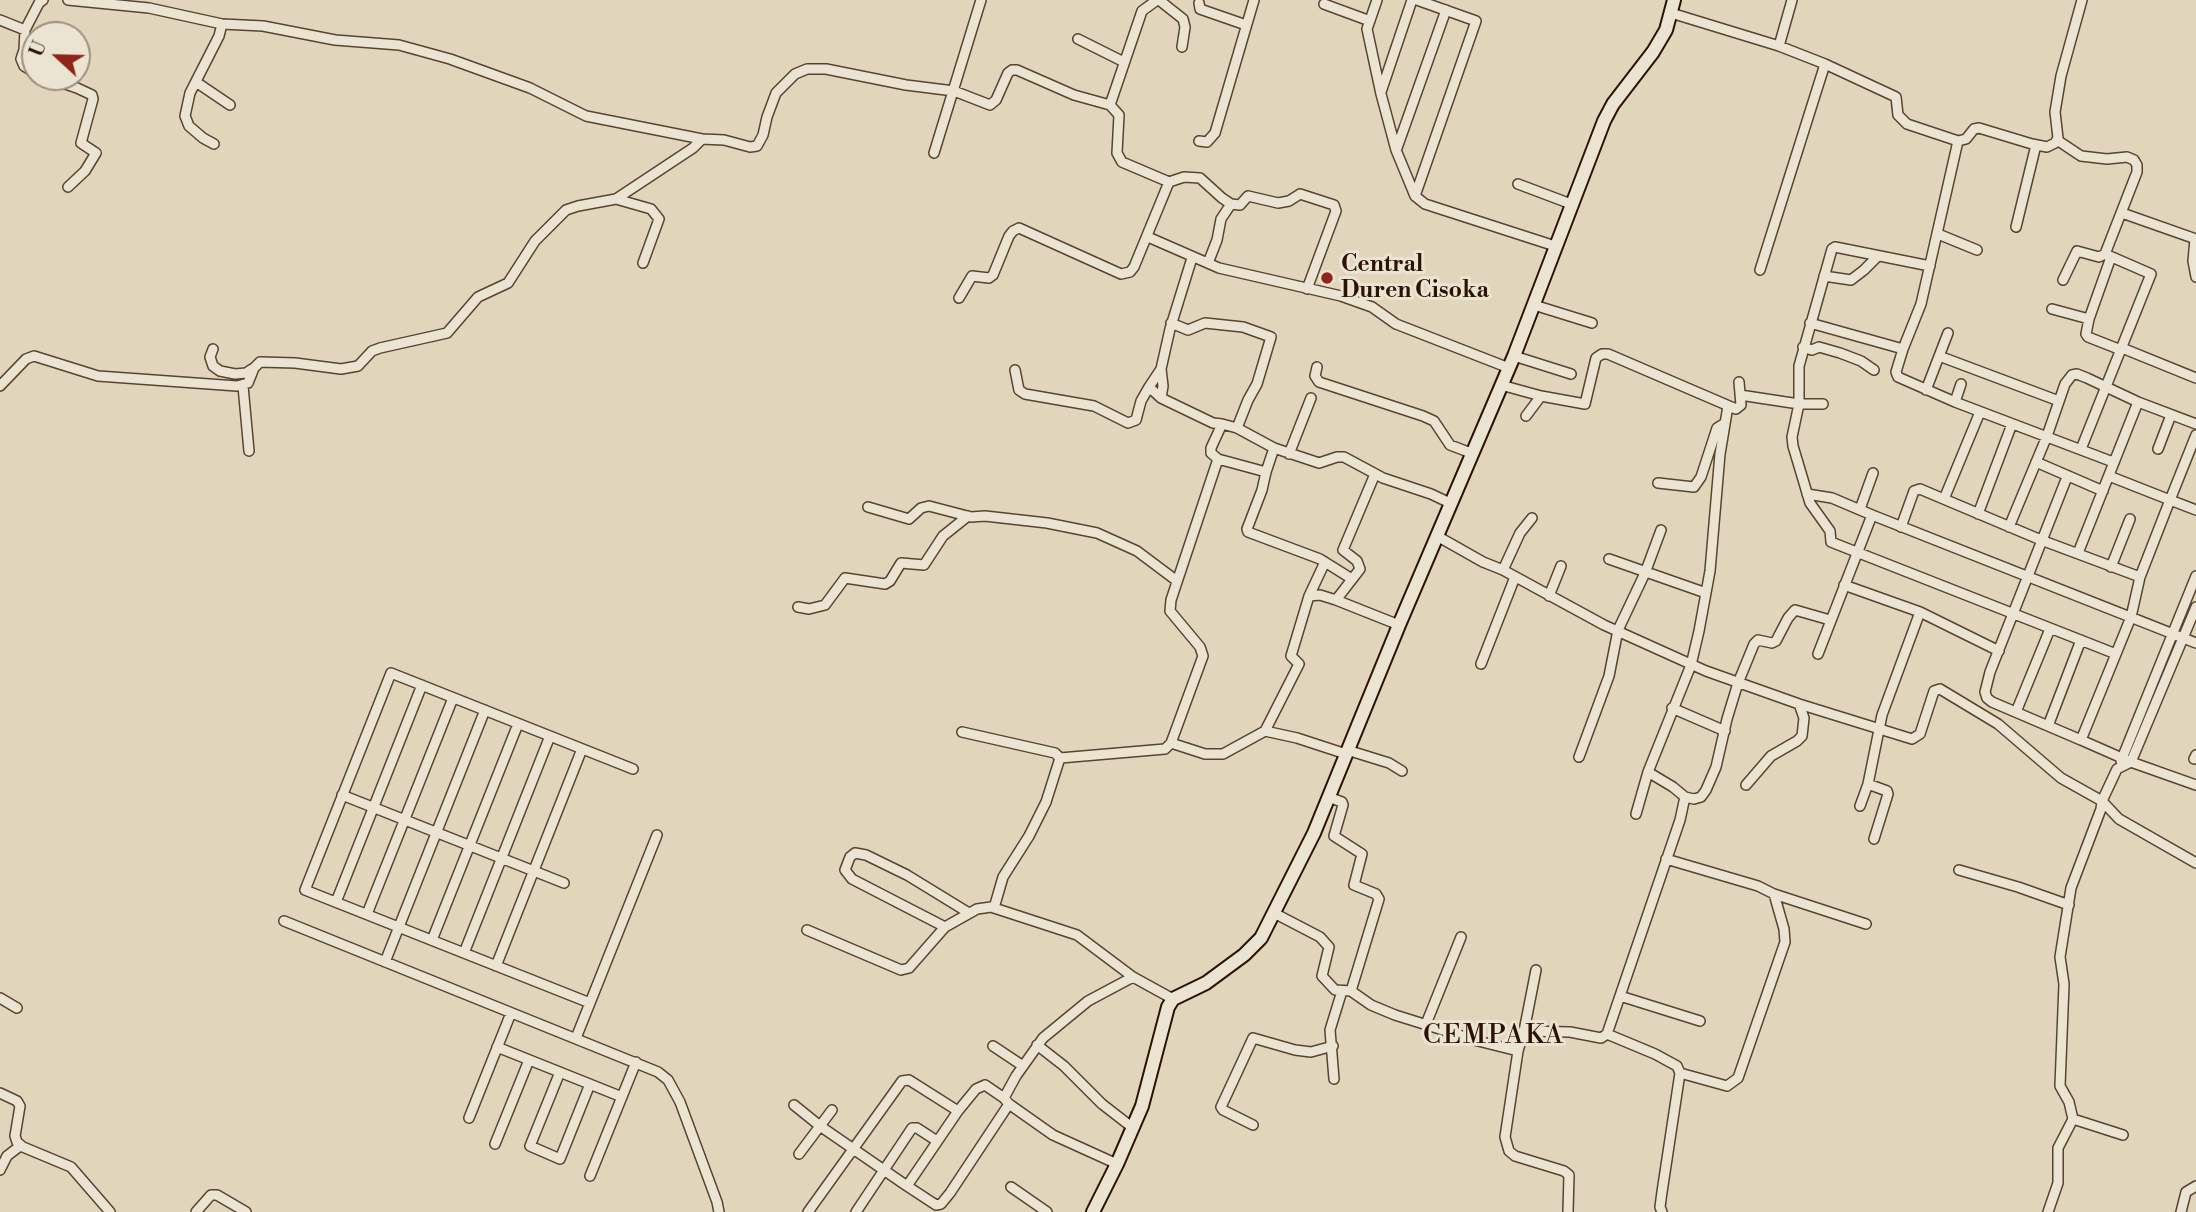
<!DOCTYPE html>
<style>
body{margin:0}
#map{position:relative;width:2196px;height:1212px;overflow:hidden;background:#e1d6bb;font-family:"Libre Bodoni",serif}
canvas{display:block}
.north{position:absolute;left:21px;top:21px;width:70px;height:70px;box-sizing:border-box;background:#ece4d3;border:2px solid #a0907f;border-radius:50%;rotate:292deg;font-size:19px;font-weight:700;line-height:28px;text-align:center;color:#2d1200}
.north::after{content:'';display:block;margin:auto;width:24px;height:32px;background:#8f2418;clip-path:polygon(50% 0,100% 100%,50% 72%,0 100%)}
</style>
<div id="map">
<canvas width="2196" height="1212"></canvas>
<div class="north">U</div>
</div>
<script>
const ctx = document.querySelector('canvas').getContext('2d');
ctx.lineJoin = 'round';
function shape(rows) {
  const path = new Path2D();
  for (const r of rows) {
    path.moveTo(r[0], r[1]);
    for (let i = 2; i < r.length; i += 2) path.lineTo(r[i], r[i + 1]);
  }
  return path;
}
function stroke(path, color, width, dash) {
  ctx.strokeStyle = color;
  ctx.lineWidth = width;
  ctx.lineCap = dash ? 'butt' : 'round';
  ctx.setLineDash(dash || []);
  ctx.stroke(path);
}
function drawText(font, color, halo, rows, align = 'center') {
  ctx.font = font + ' "Libre Bodoni",serif';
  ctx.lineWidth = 6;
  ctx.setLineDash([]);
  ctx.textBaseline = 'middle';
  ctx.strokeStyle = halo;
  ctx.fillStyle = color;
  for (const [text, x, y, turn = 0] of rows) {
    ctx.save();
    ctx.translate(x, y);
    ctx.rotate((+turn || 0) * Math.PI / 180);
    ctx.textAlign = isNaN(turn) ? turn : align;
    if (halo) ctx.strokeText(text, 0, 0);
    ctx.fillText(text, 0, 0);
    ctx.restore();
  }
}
const street = shape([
 [68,0,149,8,222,24,263,26,335,40,399,45,450,59,530,88,586,116,702,139,724,140,750,147,757,146,763,135,767,117,776,93,795,74,807,69,826,69,906,85,954,91,990,105,996,100,1008,73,1012,70,1017,70,1074,95,1110,105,1142,11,1157,0],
 [1159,0,1183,19,1185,27,1182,47],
 [1377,0,1367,29,1381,94,1396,150,1415,196,1425,204,1555,246],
 [1199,3,1200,9,1246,25],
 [1324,4,1370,21],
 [1671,13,1779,46,1825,64,1896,97,1898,115,1907,124,1958,141,1921,304,1903,349,1896,372,1898,377,1955,402,2113,462],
 [0,20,25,30,39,3,43,0],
 [25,30,24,50,21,59,24,66,35,73],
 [1078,39,1124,62],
 [1779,46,1792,0],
 [45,77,77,88,92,95,93,99,81,143,96,153,85,171,68,187],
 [196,82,230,105],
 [1381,92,1412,0],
 [2057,140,2081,156,2107,159,2127,157,2134,160,2137,165,2137,172,2105,254,2151,274,2081,449],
 [1199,141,1207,142,1215,133,1254,0],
 [1958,141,1966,139,1974,129,1979,128,2032,144,2047,147,2055,143,2058,138,2055,112,2061,76,2082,0],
 [214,144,203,138,189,126,185,116,190,93,219,36,222,24],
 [1397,148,1446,10],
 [934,153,981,0],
 [1169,182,1184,177,1200,178,1222,198,1231,204,1240,205,1248,196,1278,203,1289,201,1300,194,1334,205,1336,211,1307,289],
 [1518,184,1571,204],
 [1415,196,1476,21,1417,0],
 [616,199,651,209,659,219,643,263],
 [2122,213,2196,239],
 [2016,227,2036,145],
 [1938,234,1977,250],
 [1148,237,1219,268,1341,296,1372,307,1396,324,1509,368],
 [2195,239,2193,261,2196,277],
 [2111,257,2089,319,2086,334,2088,337,2121,350],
 [1208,263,1217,240,1221,219,1231,204],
 [1930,266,1835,247,1832,249,1799,366,1799,404,1792,437,1793,446,1810,503,1830,531,1831,542,2116,654],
 [1760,270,1825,64],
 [1824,276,1851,280,1864,270,1878,256],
 [2063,280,2077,251,2099,257,2105,254],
 [959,298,972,276,989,278,993,275,1009,236,1013,231,1019,228,1121,274,1130,272,1134,267,1169,182,1122,162,1117,153,1119,115,1110,105],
 [1534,305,1592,323],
 [2052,309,2089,319],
 [1171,323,1188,330,1205,323,1243,327,1271,337,1257,384,1248,400,1237,428],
 [1810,323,1903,349],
 [1803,347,1812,350,1819,347,1840,353,1861,361,1874,370],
 [2122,348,2196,378],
 [213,349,210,357,213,366,220,371,235,374,246,373,252,369],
 [1514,356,1571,374],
 [1939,356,2059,401],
 [1317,367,1315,376,1319,382,1423,416,1434,421,1450,445,1471,453],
 [1501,385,1541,396,1585,404,1596,358,1602,354,1608,354,1736,409,1741,405,1739,382],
 [0,386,26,359,34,356,98,376,237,386,248,383,254,368,260,362,295,363,341,369,358,366,372,351,380,348,447,333,478,297,508,283,535,241,566,210,578,206,616,199,693,148,702,139],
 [243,386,249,451],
 [1149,387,1161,369,1170,329,1192,258],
 [1926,390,1948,333],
 [1740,395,1799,404,1823,404],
 [1161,398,1163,386,1161,369],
 [1955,402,1961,384],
 [1526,416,1541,396],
 [1222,424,1237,428,1274,448,1266,472],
 [1274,448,1319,463,1337,457,1344,457,1383,478,1431,494,1450,503],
 [2158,449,2171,415],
 [1289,454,1311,398],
 [1218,459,1266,472,1262,490,1247,529,1248,532,1320,559,1352,579],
 [2036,462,2103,491],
 [2109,476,2170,500,2196,435],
 [2067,477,1990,672,1985,692,1987,698,1992,702,2081,740],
 [1658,483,1694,487,1701,477,1717,428,1725,423],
 [1807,494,1832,498,1872,515],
 [1944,499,1980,412],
 [868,507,909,519,921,508,929,506,971,517,985,516,1047,523,1097,533,1137,551,1177,581],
 [1860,509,1873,473],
 [2196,510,2170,500,2140,577,2131,617,2081,740,2131,762,2196,785],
 [1978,514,2012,424],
 [1901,527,1914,491,1920,489,2041,540,2140,577],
 [2009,527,2047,436,2065,384,2072,375,2077,374,2087,378,2138,402,2196,424],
 [1437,536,1483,562,1503,570,1604,625,1706,671,1799,704,1912,739,1920,734,1934,691,1940,689,1998,724,2061,778,2102,801,2117,769,2131,762,2196,607],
 [2078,553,2138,402],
 [1609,559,1706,593],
 [2111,567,2130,519],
 [1503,570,1520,533,1532,518],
 [1844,585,1920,612,1999,651],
 [1309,596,1325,562],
 [1549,596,1561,566],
 [1336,600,1360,569,1357,561,1343,550,1375,474],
 [798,607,809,609,825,605,845,578,885,584,890,581,901,563,924,565,943,536,968,516],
 [1818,654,1872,515,2196,643],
 [1481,664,1515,577],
 [1672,708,1725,731],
 [2016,712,2050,629],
 [2048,726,2081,640],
 [1265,731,1299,664,1291,656,1309,596,1320,595,1336,600,1399,625],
 [962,732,1055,753,1060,758],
 [1171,743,1205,754,1223,754,1265,731,1297,738,1346,754],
 [1347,750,1389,763,1402,771],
 [1579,757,1609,676,1618,630,1645,573,1661,530],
 [2194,759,2196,755],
 [2121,761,2196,576],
 [1868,784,1887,791,1888,794,1874,839],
 [1746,785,1771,756,1797,741,1802,736,1804,718,1799,704],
 [342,795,564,883],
 [1328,797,1342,802,1343,805,1334,836,1362,854,1354,885,1376,894,1379,899,1351,991],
 [1685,797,1694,799,1701,797,1706,790,1716,767,1727,719,1738,683,1754,644,1758,640,1772,643,1776,641,1788,618,1795,610,1830,620],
 [2102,801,2119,819,2196,863],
 [1860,806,1868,784,1882,715,1920,612],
 [1636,814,1648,772],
 [1666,859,1758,886,1774,894,1866,924],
 [1959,870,2018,887,2069,905],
 [336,902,422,685],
 [994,908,1003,877,1029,836,1046,802,1060,758,1165,749,1171,743,1203,656,1200,647,1170,611,1171,600,1218,459,1211,453,1211,448,1222,424,1213,423,1161,398,1149,387,1141,401,1136,420,1128,423,1094,406,1025,394,1019,390,1015,370],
 [1274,913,1320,937,1329,947,1322,976,1335,990,1351,991,1371,1005,1395,1015,1478,1041,1518,1051],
 [367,914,453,698],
 [284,921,658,1072,668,1080,680,1102,717,1202,719,1212],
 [945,927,852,879,845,870,850,857,855,853,866,855,907,875,969,913],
 [807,930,901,970,909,968,945,927,977,909,991,907,1077,935,1133,977],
 [432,940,518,724],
 [464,953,550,736],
 [385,962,485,710],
 [496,966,582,749],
 [1620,996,1700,1021],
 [0,998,17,1008],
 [590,1003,305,890,391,673,633,769],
 [1426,1024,1461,937],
 [1524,1031,1536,970],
 [1607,1034,1680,820,1685,797,1673,787,1648,772,1691,665,1699,631,1710,571,1720,454,1728,406],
 [576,1038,657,835],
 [1037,1045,1064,1066,1102,1104,1133,1128],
 [993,1046,1023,1066],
 [497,1047,622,1097],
 [560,1072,530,1146,560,1159,590,1084],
 [1680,1073,1727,1086,1738,1078,1785,942,1784,929,1774,894],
 [1334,1079,1330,1030,1342,991],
 [985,1085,1004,1098,1009,1104,950,1193,941,1204,936,1205,907,1186,958,1111,976,1089,985,1085],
 [0,1093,17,1101,20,1106,15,1136,17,1142,23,1147,71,1167,110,1212],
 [1004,1098,1016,1076,1043,1038,1088,1001,1133,977,1173,999],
 [1009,1104,1053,1135,1117,1164],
 [794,1105,820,1126,907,1186],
 [469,1118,511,1013],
 [2073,1119,2123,1135],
 [1253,1125,1223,1110,1221,1107,1253,1038,1295,1050,1311,1052,1333,1046],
 [495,1144,529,1060],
 [799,1154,832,1110],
 [0,1170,7,1156,20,1146],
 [590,1176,636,1062],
 [1011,1187,1047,1212],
 [196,1212,211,1195,217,1195,246,1212],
 [808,1212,902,1081,909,1080,958,1111],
 [856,1212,912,1128,917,1128,937,1141],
 [1568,1212,1569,1175,1564,1171,1515,1156,1509,1151,1505,1137,1518,1051,1524,1031,1570,1032,1601,1038,1607,1034,1655,1054,1677,1066,1680,1073,1662,1192,1660,1207,1662,1212],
 [2048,1212,2058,1183,2058,1148,2073,1119,2069,1102,2060,1086,2064,984,2060,957,2071,888,2101,809,2102,801],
 [2181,1212,2186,1192,2196,1186]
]);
const secondary = shape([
 [1093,1212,1117,1164,1142,1106,1168,1007,1173,999,1206,983,1244,955,1261,938,1314,833,1399,625,1514,356,1604,121,1613,104,1653,52,1666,30,1674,0]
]);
stroke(street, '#5a432f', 12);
stroke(secondary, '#2d1200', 16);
stroke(street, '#ece4d3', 9);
stroke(secondary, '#ece4d3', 12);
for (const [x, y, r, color] of [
 [1327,278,7,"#8f2418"]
]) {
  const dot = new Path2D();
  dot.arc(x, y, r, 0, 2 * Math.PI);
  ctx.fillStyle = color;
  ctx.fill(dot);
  stroke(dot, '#ece4d3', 2.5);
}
drawText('bold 23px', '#2d1200', '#ece4d3', [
 ["Central",1341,265],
 ["Duren Cisoka",1341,291]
], 'left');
ctx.letterSpacing = '2px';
drawText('26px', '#2d1200', '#ece4d3', [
 ["CEMPAKA",1494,1037]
]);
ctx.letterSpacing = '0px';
</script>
